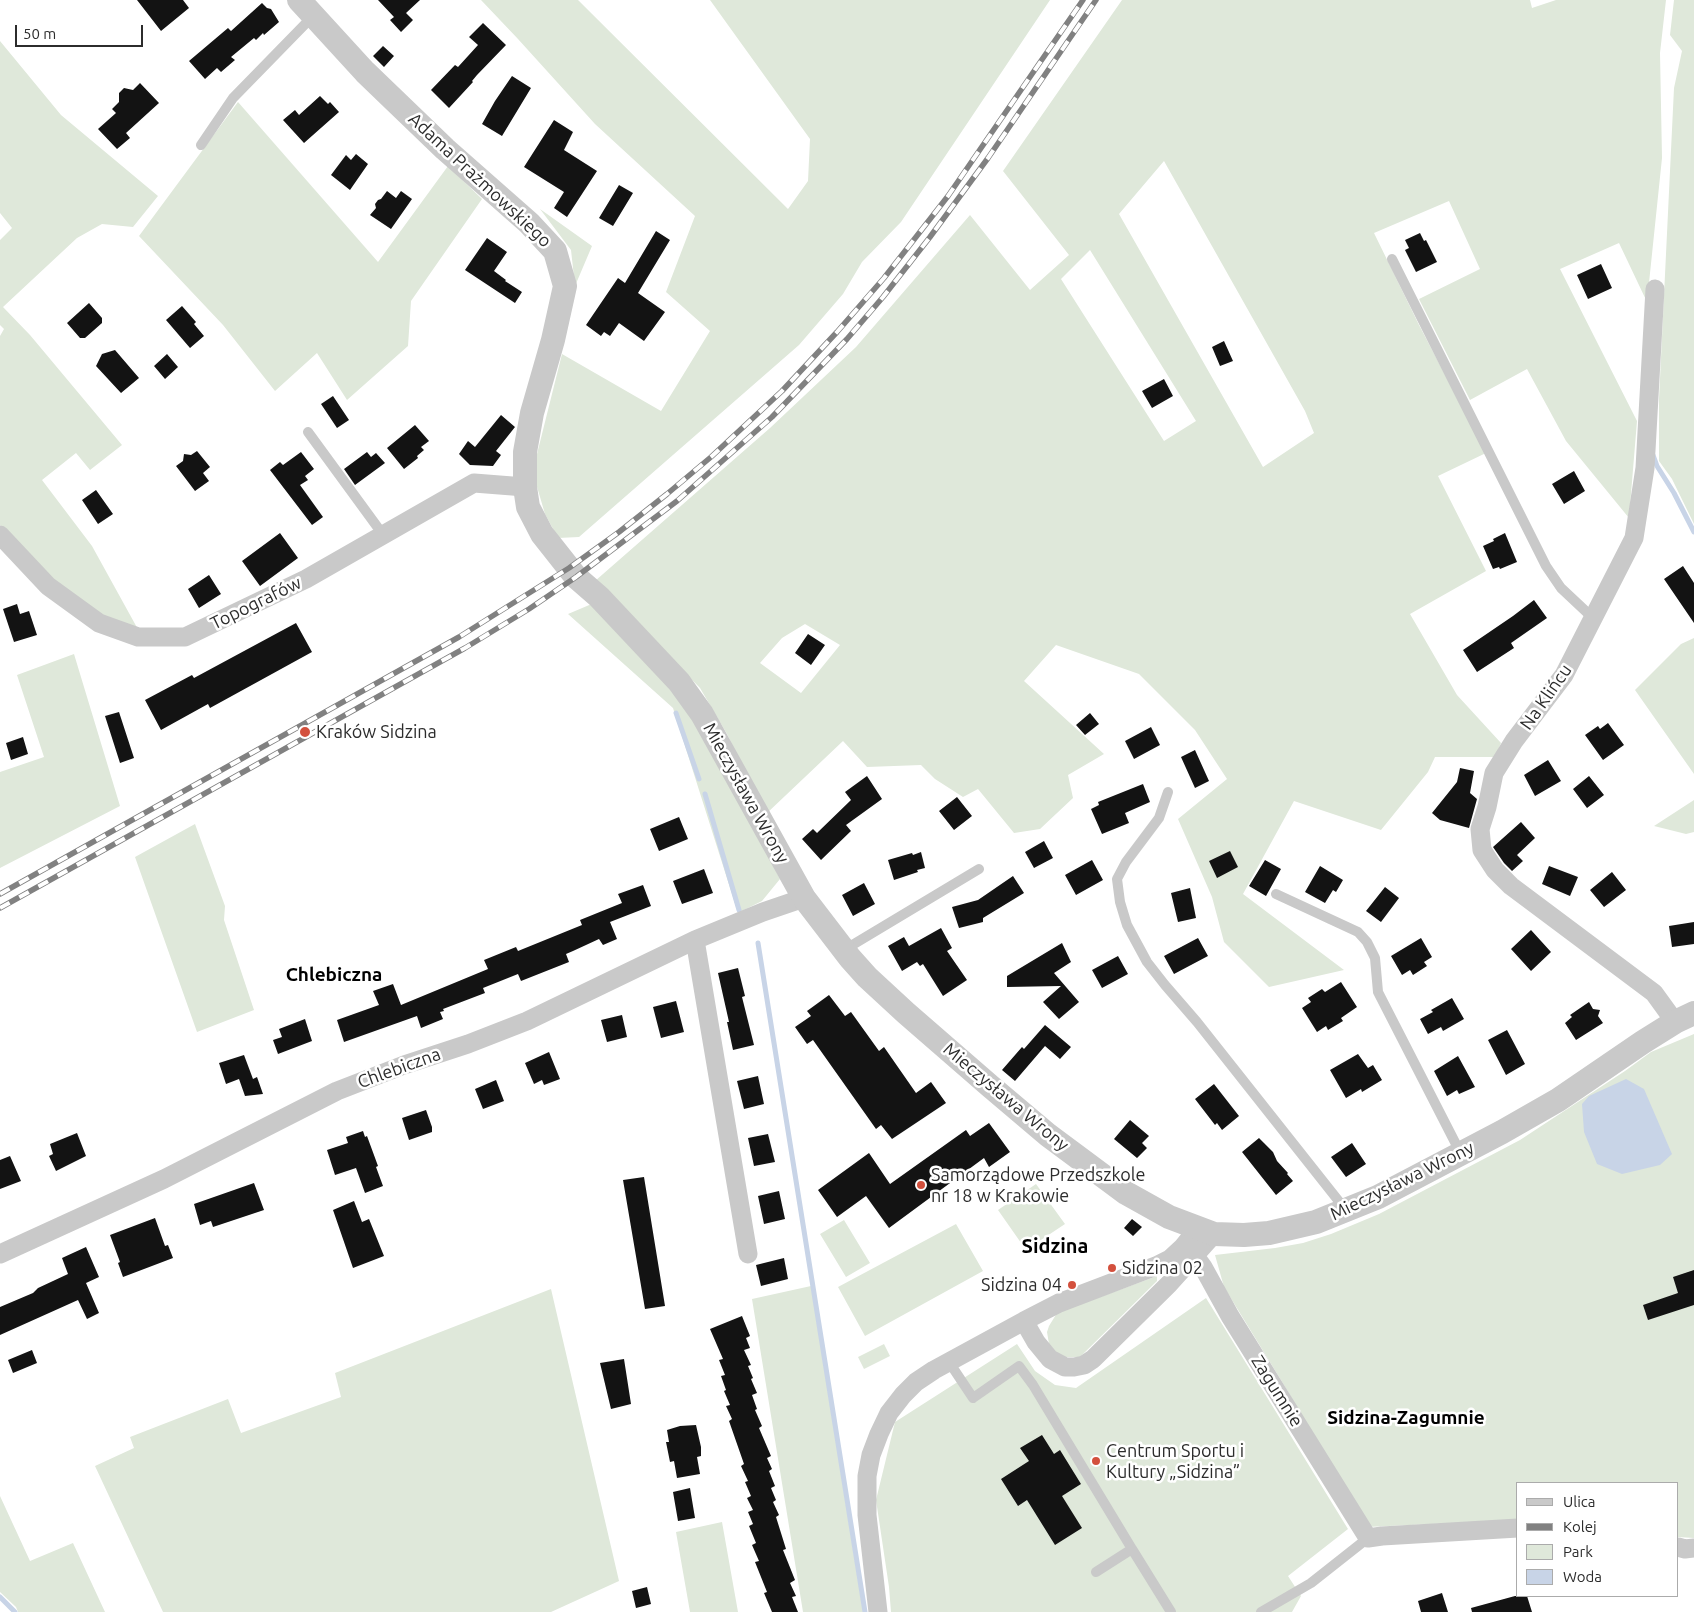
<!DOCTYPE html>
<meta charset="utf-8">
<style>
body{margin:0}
#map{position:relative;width:1694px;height:1612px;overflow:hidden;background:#fff;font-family:Ubuntu,sans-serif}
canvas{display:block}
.legend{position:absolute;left:1516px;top:1482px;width:162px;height:115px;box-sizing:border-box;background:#fff;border:1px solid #ababab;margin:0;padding:6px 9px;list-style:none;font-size:15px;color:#2c2c2c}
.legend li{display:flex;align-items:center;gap:10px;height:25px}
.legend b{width:25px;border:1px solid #ababab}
.scale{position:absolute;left:15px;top:25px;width:128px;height:22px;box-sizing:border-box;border:2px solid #2c2c2c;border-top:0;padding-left:6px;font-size:15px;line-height:18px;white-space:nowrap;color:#2c2c2c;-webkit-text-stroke:4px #fff;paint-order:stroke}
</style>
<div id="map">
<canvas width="1694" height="1612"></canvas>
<ul class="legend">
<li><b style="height:6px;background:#c9c9c9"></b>Ulica</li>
<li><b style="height:6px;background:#818181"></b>Kolej</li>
<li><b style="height:14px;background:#dfe8da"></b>Park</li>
<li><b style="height:14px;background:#c8d4e7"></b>Woda</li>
</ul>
<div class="scale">50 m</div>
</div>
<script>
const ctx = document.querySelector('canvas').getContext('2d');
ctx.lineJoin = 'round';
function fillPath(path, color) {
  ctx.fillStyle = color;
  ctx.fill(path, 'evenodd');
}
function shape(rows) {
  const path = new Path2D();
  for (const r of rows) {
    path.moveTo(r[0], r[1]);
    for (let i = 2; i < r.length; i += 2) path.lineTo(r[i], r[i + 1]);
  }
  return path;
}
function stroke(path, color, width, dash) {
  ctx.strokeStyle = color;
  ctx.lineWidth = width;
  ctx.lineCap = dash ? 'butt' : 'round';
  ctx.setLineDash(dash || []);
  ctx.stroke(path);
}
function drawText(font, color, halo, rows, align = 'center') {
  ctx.font = font + ' Ubuntu,sans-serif';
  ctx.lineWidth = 5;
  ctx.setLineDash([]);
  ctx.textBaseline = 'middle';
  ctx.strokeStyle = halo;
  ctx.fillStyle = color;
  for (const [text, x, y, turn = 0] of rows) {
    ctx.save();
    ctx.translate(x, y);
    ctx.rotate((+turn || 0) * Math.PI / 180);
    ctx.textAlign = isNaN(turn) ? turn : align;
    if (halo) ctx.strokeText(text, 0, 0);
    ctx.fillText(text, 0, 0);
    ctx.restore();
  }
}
fillPath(shape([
 [481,0,578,0,788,209,808,181,810,139,710,0,1050,0,901,222,862,262,843,294,799,345,579,537,558,538,545,514,535,480,536,458,562,354,661,411,710,331,666,292,695,216,595,124,518,39],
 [1122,0,1530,0,1532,8,1556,0,1666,0,1660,53,1662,158,1647,302,1619,243,1560,269,1637,421,1629,518,1566,441,1527,369,1470,400,1419,299,1480,269,1449,201,1374,233,1419,325,1486,453,1438,476,1486,571,1410,614,1457,695,1501,743,1495,757,1435,757,1428,772,1381,830,1294,801,1243,894,1344,970,1269,987,1224,942,1212,897,1178,819,1227,779,1195,730,1139,674,1056,645,1024,681,1104,754,1068,775,1073,798,1040,829,1014,833,978,789,963,797,935,779,921,765,867,767,843,741,766,814,727,734,700,688,595,581,770,428,856,347,970,215,1030,290,1069,255,1003,171],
 [1164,161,1305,411,1314,433,1263,467,1119,214],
 [1090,250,1196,421,1164,441,1061,279],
 [805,624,840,645,801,693,760,663,782,638],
 [1674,0,1694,0,1694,524,1672,479,1659,461,1659,399,1674,88,1682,51,1670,35],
 [0,41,61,115,158,196,133,227,102,224,77,238,3,307,30,335,122,445,90,470,76,453,42,480,92,546,140,633,110,623,59,589,0,525,0,336,4,329,0,325,0,240,12,228,0,213],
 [238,102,378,262,448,166,482,199,411,301,408,346,347,400,317,353,275,391,223,325,139,236],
 [540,209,592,246,575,286,571,250],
 [594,603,691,710,780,879,762,901,738,913,673,708,568,614],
 [1694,638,1694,774,1635,690,1681,644],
 [74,654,120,806,0,868,0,772,44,757,17,675],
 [1694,800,1694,832,1686,834,1654,826],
 [195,824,225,906,224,920,254,1010,197,1032,135,857],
 [1694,1034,1694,1538,1678,1537,1678,1483,1518,1483,1518,1520,1367,1527,1284,1385,1224,1287,1215,1255,1275,1248,1303,1243,1331,1234,1379,1214,1520,1140,1625,1071,1651,1052],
 [1036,1184,1065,1224,1026,1250,998,1210],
 [844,1220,870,1263,846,1277,820,1234],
 [956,1224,983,1271,865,1336,838,1287],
 [1157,1276,1157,1281,1080,1357,1064,1357,1059,1355,1049,1344,1047,1332,1049,1326,1057,1313],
 [811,1286,863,1612,803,1612,752,1299],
 [551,1289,619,1581,551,1612,163,1612,95,1466,134,1448,130,1437,228,1399,241,1433,341,1397,335,1373],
 [1206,1298,1348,1529,1288,1576,1301,1596,1292,1612,891,1612,889,1587,876,1500,895,1422,1017,1344,1035,1371,1055,1385,1076,1388],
 [884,1344,890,1356,864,1369,858,1357],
 [0,1496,30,1561,73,1543,105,1612,18,1612,16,1607,0,1592],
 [722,1522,738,1612,690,1612,676,1532]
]), '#dfe8da');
fillPath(shape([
 [1626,1079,1644,1089,1672,1154,1660,1165,1622,1174,1597,1164,1584,1132,1582,1104,1589,1096]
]), '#c8d4e7');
stroke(shape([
 [1653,455,1657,466,1674,493,1694,532],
 [676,713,699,779],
 [705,794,739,910],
 [758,943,865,1612],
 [0,1597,15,1612]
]), '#c8d4e7', 5);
fillPath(shape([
 [137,0,183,0,189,8,161,31],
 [378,0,420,0,406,13,413,20,401,32,390,20,394,17],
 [262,3,267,8,271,9,279,22,264,35,263,33,256,40,254,38,231,57,235,60,221,72,217,68,205,79,189,61,228,28,231,31],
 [483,23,506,45,477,75,472,81,473,82,449,108,431,90,455,65,458,67,478,45,469,37],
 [383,46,394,56,384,67,373,56],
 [512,76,531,88,502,136,482,124,495,101],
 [140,83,159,103,126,133,130,138,117,149,98,129,116,113,112,109,119,102,119,93,124,88,133,90],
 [320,96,328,104,330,102,339,112,304,143,283,120,295,110,299,115],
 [554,120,573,132,564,150,597,171,567,217,554,208,564,192,524,167],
 [356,154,368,164,350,190,331,175,346,155,351,160],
 [619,185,633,193,613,226,599,218],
 [387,191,396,198,401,191,412,199,391,229,370,215,376,208,375,204,378,200,381,199],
 [656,231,670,240,638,293,665,312,644,341,619,323,610,336,604,332,601,336,586,325,618,278,625,283],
 [1420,233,1424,241,1426,240,1437,262,1416,272,1405,250,1409,248,1405,240],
 [487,238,507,252,494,271,506,280,505,281,522,292,515,303,465,270],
 [1601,264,1612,288,1588,299,1577,275],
 [89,303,102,318,102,323,85,338,80,338,67,323],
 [182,306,196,322,194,324,204,336,190,348,166,320],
 [1224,341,1233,361,1220,366,1212,347],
 [115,350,139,378,121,393,96,366,102,354],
 [167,354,178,367,165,379,154,366],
 [1164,379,1173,396,1152,408,1142,391],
 [333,396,349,420,337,428,321,404],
 [501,415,515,427,496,451,501,455,493,466,470,465,459,454,468,441,475,447],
 [415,425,429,441,421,447,424,450,417,456,418,458,404,469,387,448],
 [197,451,210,467,203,473,209,481,195,491,176,466,183,461,184,454,191,455],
 [301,452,314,469,305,476,308,480,300,485,323,517,312,525,270,470,280,462,283,465],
 [367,452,371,457,376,453,385,463,355,485,344,469],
 [1574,471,1585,491,1564,504,1552,484],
 [96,490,113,514,98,524,82,500],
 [280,533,298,558,260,586,242,561],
 [1505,533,1517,562,1500,569,1499,567,1493,569,1483,546,1494,541,1493,539],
 [1683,566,1694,583,1694,623,1664,579],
 [209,575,221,594,199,608,188,589],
 [1534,600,1547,618,1511,643,1514,648,1477,672,1463,650,1513,616],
 [17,604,20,614,29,611,37,635,14,642,3,609],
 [296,623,312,652,210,708,208,704,161,730,145,700,192,675,194,678],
 [808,634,825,645,811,665,795,653],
 [119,712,134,758,120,763,105,716],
 [1090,713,1099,724,1085,735,1076,725],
 [1608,723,1624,745,1603,760,1585,735,1598,726,1600,729],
 [1151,727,1160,745,1134,759,1125,741],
 [23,737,28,754,11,760,6,743],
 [1195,750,1209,781,1195,788,1181,757],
 [1548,760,1561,781,1535,796,1524,775],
 [1460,768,1474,771,1470,793,1477,799,1469,828,1440,820,1432,813,1457,782],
 [867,776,882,799,846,825,851,831,821,860,802,839,813,829,817,833,851,800,845,792],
 [1589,776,1604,795,1587,808,1573,789],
 [1143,784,1150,802,1125,813,1129,823,1102,834,1091,809,1099,805,1098,802],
 [957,797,972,816,954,830,939,811],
 [679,817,688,839,659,851,650,829],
 [1521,822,1535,838,1517,855,1523,861,1512,871,1504,863,1493,847],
 [1044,841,1053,858,1034,868,1025,852],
 [1230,851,1238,867,1217,878,1209,861],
 [921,852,925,868,917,870,918,872,894,880,888,860,912,853,913,855],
 [1092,860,1103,880,1076,895,1065,875],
 [1265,860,1281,869,1266,896,1249,886],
 [1320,866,1343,880,1336,892,1333,890,1325,903,1305,892],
 [1549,866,1578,877,1570,896,1542,884],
 [704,869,713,893,682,904,673,881],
 [1612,872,1626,890,1604,907,1590,890],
 [1013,876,1024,893,983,918,983,922,959,928,952,907,978,900],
 [864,883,875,904,853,916,842,895],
 [643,885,651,906,610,922,617,939,603,945,599,939,573,951,566,954,569,962,521,981,518,974,483,988,485,993,443,1009,444,1011,440,1012,443,1019,421,1028,417,1016,344,1042,337,1020,379,1005,373,991,393,984,401,1005,488,969,484,960,516,947,518,951,582,925,580,920,622,903,618,894],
 [1385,887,1399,898,1381,922,1366,911],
 [1190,888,1196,918,1178,922,1171,893],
 [1694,922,1694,944,1672,947,1669,926],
 [941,928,952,948,947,951,967,980,943,996,923,964,920,966,917,962,902,971,888,946,904,937,909,946],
 [1531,930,1551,952,1531,971,1511,949],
 [1198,938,1208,956,1174,974,1164,956],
 [1421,938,1432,957,1424,962,1427,966,1413,975,1410,970,1402,975,1391,956],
 [1062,943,1071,962,1054,973,1079,1002,1059,1019,1043,1002,1061,986,1007,987,1007,976],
 [1118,956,1128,974,1102,988,1092,970],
 [738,968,745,996,742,997,754,1045,733,1050,727,1022,729,1022,718,973],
 [1341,982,1357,1007,1341,1018,1343,1021,1328,1030,1326,1026,1317,1032,1302,1008,1311,1002,1308,998,1322,989,1325,992],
 [829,995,845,1016,851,1012,879,1051,884,1047,916,1093,931,1082,946,1103,892,1139,881,1125,876,1129,813,1040,807,1044,795,1027,811,1016,807,1011],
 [1452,998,1464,1019,1443,1031,1441,1027,1428,1034,1420,1019,1433,1012,1431,1010],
 [676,1001,684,1032,661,1038,653,1007],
 [1589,1002,1593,1009,1600,1010,1598,1016,1603,1023,1576,1040,1565,1023,1572,1017,1570,1015],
 [622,1015,627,1037,607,1042,601,1020],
 [305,1019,312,1041,278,1054,273,1040,282,1037,279,1029],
 [1045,1025,1071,1047,1060,1059,1045,1046,1015,1081,1002,1070,1022,1047,1024,1049],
 [1507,1030,1525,1064,1506,1075,1488,1040],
 [549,1052,560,1079,544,1085,542,1080,534,1084,525,1063],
 [1358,1054,1368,1068,1373,1065,1382,1080,1362,1092,1361,1089,1346,1098,1330,1070],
 [244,1055,253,1079,257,1077,263,1094,245,1096,239,1079,226,1084,219,1063],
 [1458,1056,1475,1087,1459,1094,1457,1090,1447,1096,1434,1071],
 [758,1076,764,1104,744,1109,737,1081],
 [496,1080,504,1101,483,1109,475,1089],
 [1214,1084,1239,1116,1222,1130,1217,1123,1215,1125,1195,1099],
 [426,1110,432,1127,432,1132,409,1140,402,1118],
 [1130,1120,1149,1136,1142,1143,1147,1148,1137,1158,1114,1139],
 [989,1123,1010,1152,989,1167,984,1158,889,1228,866,1196,837,1217,818,1190,869,1153,890,1184,966,1130,970,1136],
 [363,1131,365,1137,367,1136,378,1166,376,1167,383,1186,365,1193,356,1168,335,1175,327,1150,348,1143,346,1137],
 [77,1133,86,1156,56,1171,49,1156,53,1154,50,1144],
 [768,1134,775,1162,754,1166,748,1138],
 [1259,1138,1273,1152,1277,1161,1288,1173,1287,1174,1293,1181,1276,1195,1242,1152],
 [1352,1143,1366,1164,1346,1177,1331,1157],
 [10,1156,21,1181,0,1189,0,1160],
 [644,1177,665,1306,645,1309,623,1180],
 [254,1183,264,1210,213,1227,211,1221,200,1225,194,1204],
 [779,1191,785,1219,764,1224,758,1196],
 [354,1201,362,1222,369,1219,384,1256,353,1268,333,1210],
 [155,1218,165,1246,168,1245,173,1258,123,1277,118,1263,120,1262,110,1235],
 [1132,1219,1142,1227,1133,1236,1124,1228],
 [86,1247,99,1277,86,1283,99,1313,87,1319,78,1300,0,1335,0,1307,33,1293,38,1288,68,1274,62,1258],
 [784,1258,788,1279,761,1286,756,1265],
 [1694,1270,1694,1305,1648,1320,1643,1305,1678,1293,1673,1277],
 [742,1316,750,1336,746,1338,750,1348,744,1350,751,1365,748,1366,753,1378,751,1379,757,1393,752,1395,757,1409,755,1410,762,1426,759,1428,771,1456,767,1458,772,1469,769,1471,775,1486,771,1488,776,1500,773,1502,779,1515,776,1517,786,1549,783,1550,795,1580,790,1583,796,1596,792,1597,798,1612,772,1612,764,1593,767,1592,755,1562,759,1561,752,1545,756,1543,749,1526,753,1524,748,1512,753,1510,747,1498,751,1496,745,1482,748,1481,741,1466,744,1464,729,1421,732,1419,726,1406,730,1405,724,1391,726,1390,721,1376,725,1375,719,1360,723,1359,710,1329],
 [32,1350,37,1363,13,1373,8,1360],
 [624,1359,631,1404,611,1409,600,1363],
 [696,1425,701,1447,701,1456,697,1457,700,1474,677,1478,674,1461,670,1462,666,1442,669,1442,667,1430,680,1426],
 [1042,1435,1054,1454,1060,1450,1081,1484,1062,1496,1082,1528,1055,1545,1027,1500,1018,1506,1001,1479,1029,1461,1020,1448],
 [690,1488,695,1518,678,1521,673,1492],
 [647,1587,651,1604,636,1608,632,1591],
 [1442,1593,1448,1612,1421,1612,1418,1601],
 [1515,1596,1527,1596,1532,1612,1472,1612,1471,1608]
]), '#131313');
stroke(shape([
 [201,145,233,98,313,16],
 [1392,259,1546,566,1561,588,1594,619],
 [308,432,384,536],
 [1168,792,1159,818,1126,862,1117,879,1120,902,1127,925,1147,962,1165,985,1197,1022,1345,1209],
 [1276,894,1358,932,1367,942,1375,958,1378,992,1460,1152],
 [844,950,979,869],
 [949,1362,973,1398,1019,1366,1033,1385,1132,1549,1096,1572],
 [1132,1549,1171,1612],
 [1261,1612,1311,1583,1368,1538]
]), '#c9c9c9', 10);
stroke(shape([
 [1655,289,1645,468,1634,538,1564,675,1514,741,1494,773,1487,807,1480,829,1482,850,1495,870,1511,886,1654,993,1675,1022],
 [0,535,48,586,99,623,138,637,185,637,306,579,474,483,525,487],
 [695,940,748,1254],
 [1183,1247,1195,1256,1203,1267,1230,1316,1368,1538,1382,1536,1518,1528],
 [0,1254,164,1179,337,1091,404,1065,468,1044,527,1021,695,940,763,912,804,898],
 [1024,1321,1036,1342,1050,1359,1065,1367,1074,1367,1084,1365,1093,1359,1169,1284,1214,1234],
 [1678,1547,1685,1549,1694,1548],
 [878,1612,867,1515,867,1476,871,1455,879,1434,889,1413,903,1395,916,1382,934,1370,1024,1321,1059,1303,1156,1266,1170,1259,1183,1247,1191,1237,1195,1227]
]), '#c9c9c9', 19);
stroke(shape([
 [299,0,365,72,445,149,529,223,555,251,565,286,553,340,532,413,525,452,525,487,528,507,542,534,576,577,599,597,679,682,702,714,804,898,850,958,867,977,906,1013,990,1086,1048,1135,1126,1193,1169,1217,1214,1234,1244,1235,1269,1233,1316,1222,1378,1197,1502,1132,1558,1100,1643,1042,1675,1022,1694,1013]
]), '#c9c9c9', 24);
const rail = shape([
 [0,894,459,637,569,568,619,532,667,494,711,457,782,391,837,332,884,278,948,196,1083,0],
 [0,908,465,648,529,609,576,577,677,501,772,417,847,339,883,297,930,237,988,158,1096,0]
]);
stroke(rail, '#818181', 5.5);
stroke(rail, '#fff', 4, [11]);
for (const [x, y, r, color] of [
 [305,732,6,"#d3503d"],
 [921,1185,5,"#d3503d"],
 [1112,1268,5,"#d3503d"],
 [1072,1285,5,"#d3503d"],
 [1096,1461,5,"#d3503d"]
]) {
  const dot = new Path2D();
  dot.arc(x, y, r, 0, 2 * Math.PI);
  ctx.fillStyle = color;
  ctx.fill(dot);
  stroke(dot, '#fff', 2);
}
drawText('18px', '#2c2c2c', '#fff', [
 ["Adama Prażmowskiego",480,180,43],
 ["Topografów",256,603,-26],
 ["Na Klińcu",1546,697,-55],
 ["Mieczysława Wrony",746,793,61],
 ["Chlebiczna",399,1068,-20],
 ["Mieczysława Wrony",1006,1097,40],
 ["Mieczysława Wrony",1402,1181,-26],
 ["Zagumnie",1277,1391,58]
]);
drawText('18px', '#2c2c2c', '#fff', [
 ["Kraków Sidzina",316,732],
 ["Samorządowe Przedszkole",931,1175],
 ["nr 18 w Krakowie",931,1196],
 ["Sidzina 02",1122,1268],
 ["Sidzina 04",1062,1285,"right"],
 ["Centrum Sportu i",1106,1451],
 ["Kultury „Sidzina”",1106,1472]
], 'left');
drawText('bold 19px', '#000', '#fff', [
 ["Chlebiczna",334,975],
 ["Sidzina-Zagumnie",1406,1418]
]);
drawText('bold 20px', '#000', '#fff', [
 ["Sidzina",1055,1246]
]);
</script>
